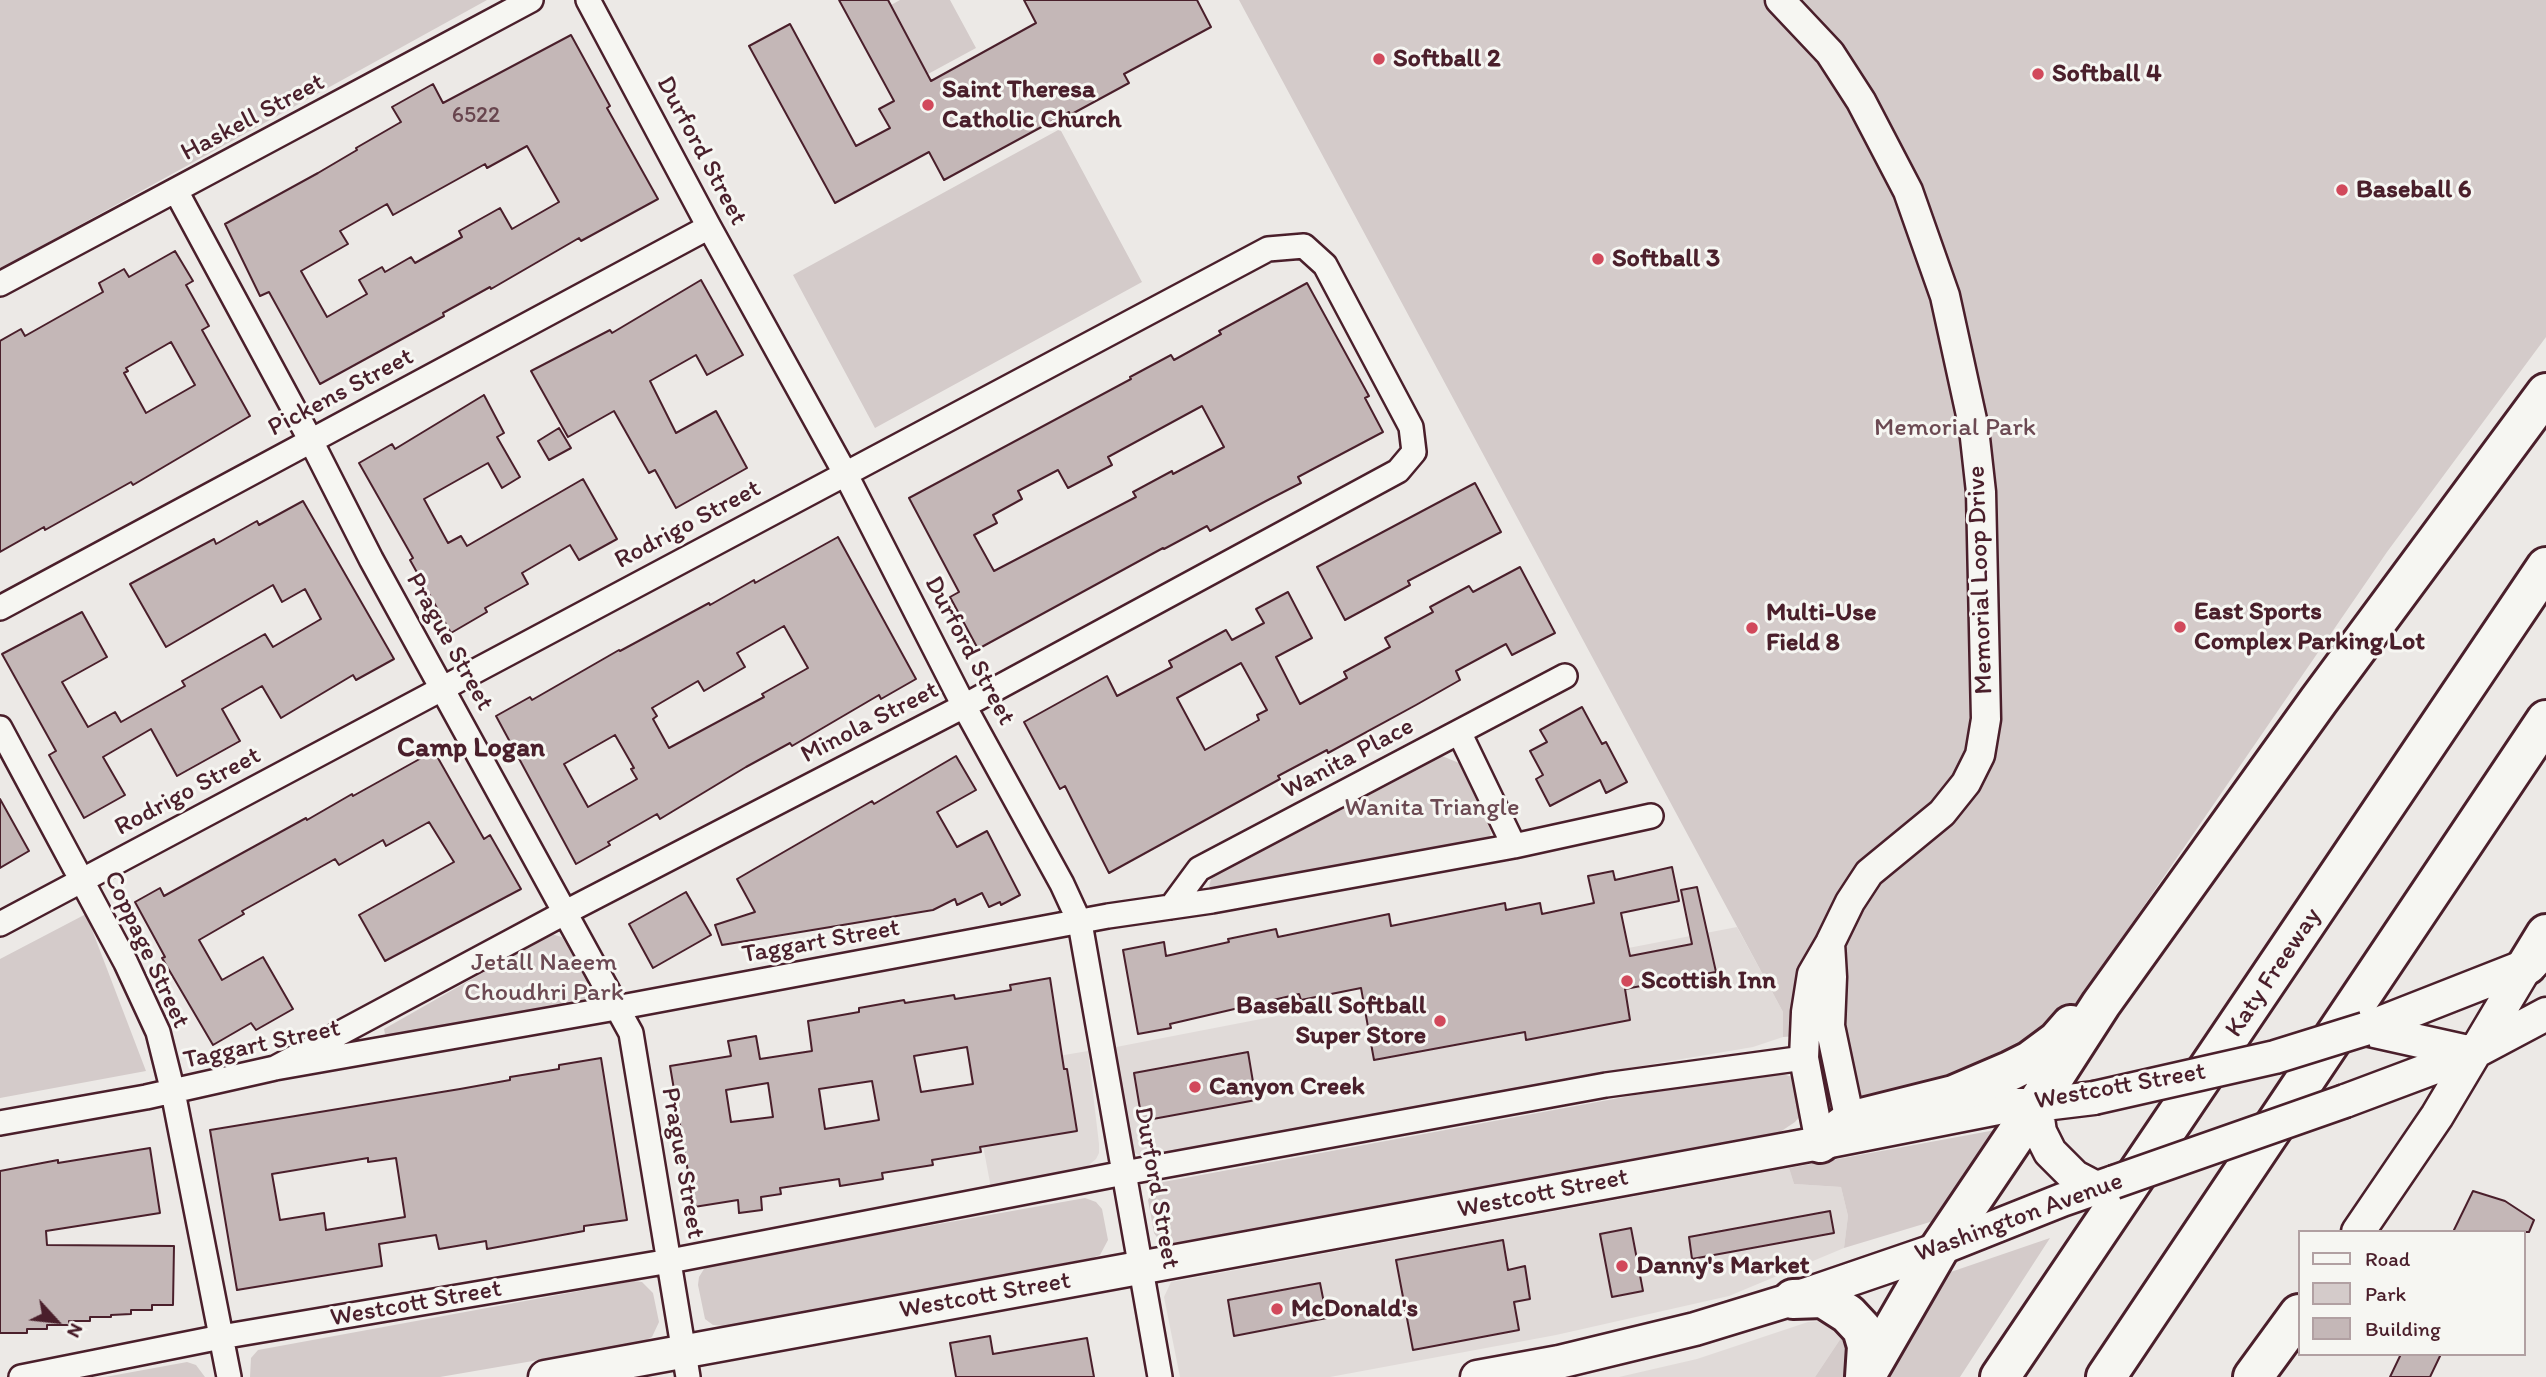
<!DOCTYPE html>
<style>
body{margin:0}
#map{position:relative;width:2546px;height:1377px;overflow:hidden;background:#ece9e6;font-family:Itim,sans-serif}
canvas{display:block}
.legend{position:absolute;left:2298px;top:1230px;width:228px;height:126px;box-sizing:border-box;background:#f6f6f2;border:2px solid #b1a0a2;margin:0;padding:9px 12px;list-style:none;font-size:21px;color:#4a1f2b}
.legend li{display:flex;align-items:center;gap:14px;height:35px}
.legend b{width:35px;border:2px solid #b1a0a2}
.north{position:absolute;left:21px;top:1286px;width:70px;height:70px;-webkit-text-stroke:5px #f6f6f2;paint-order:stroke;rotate:117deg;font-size:19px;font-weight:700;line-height:28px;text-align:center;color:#4a1f2b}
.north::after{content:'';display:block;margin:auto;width:24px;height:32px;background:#4a1f2b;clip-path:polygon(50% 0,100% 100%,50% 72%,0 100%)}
</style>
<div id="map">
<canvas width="2546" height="1377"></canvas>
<ul class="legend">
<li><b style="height:9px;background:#f6f6f2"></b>Road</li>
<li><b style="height:19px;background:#d4cbca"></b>Park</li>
<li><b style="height:19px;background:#c4b7b7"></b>Building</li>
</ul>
<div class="north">N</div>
</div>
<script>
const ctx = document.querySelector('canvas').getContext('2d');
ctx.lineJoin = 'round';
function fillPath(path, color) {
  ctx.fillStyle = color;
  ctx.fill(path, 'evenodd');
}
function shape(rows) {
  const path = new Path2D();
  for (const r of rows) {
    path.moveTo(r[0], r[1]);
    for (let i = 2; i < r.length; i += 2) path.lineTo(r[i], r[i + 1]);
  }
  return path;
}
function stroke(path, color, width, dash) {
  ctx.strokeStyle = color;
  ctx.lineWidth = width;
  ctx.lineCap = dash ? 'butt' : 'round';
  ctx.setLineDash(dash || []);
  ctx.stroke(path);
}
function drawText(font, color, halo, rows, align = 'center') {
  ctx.font = font + ' Itim,sans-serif';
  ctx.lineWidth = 6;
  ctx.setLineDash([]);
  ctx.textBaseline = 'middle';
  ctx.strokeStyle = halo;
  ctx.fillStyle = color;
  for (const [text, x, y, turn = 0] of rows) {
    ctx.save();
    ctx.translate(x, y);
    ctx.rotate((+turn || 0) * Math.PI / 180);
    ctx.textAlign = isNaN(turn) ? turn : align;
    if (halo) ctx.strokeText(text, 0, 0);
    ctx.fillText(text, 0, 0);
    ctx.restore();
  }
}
fillPath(shape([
 [1737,927,1783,1012,1783,1037,1753,1047,1588,1075,1142,1157,1130,1150,1111,1048],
 [1088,1051,1099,1144,1099,1153,1096,1159,1083,1170,991,1188,969,1071],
 [1789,1168,1794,1184,1841,1187,1848,1216,1844,1248,1729,1296,1556,1335,1330,1377,1180,1377,1164,1297,1171,1282],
 [1821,1321,1847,1329,1815,1377,1619,1377,1697,1359,1808,1322]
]), '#e0dad8');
fillPath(shape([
 [0,0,487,0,0,269],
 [900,0,950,0,976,48,928,74,891,5],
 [1239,0,2546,0,2546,337,2387,552,2062,1025,2037,1049,1871,1103,1857,1094,1844,1033,1783,1037,1783,1012],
 [1060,129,1142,282,875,428,793,275],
 [1442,756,1459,763,1490,829,1491,834,1488,839,1215,891,1209,887,1211,879,1217,874],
 [86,914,146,1071,0,1098,0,959],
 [551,934,562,937,594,992,593,1003,390,1037,385,1034,384,1029],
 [1771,1070,1792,1077,1799,1086,1801,1115,1795,1122,1780,1132,1173,1246,1159,1240,1154,1233,1148,1200,1156,1186,1163,1182],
 [2001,1129,1950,1216,1844,1248,1848,1216,1841,1187,1794,1184,1789,1168],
 [1085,1198,1096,1202,1102,1209,1108,1240,1100,1255,1092,1258,724,1326,713,1325,705,1319,698,1285,699,1277,704,1269,714,1264],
 [2050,1238,1960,1377,1880,1377,1942,1275],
 [634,1281,642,1282,653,1293,659,1322,652,1337,643,1342,440,1377,250,1377,251,1358,258,1350],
 [1847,1329,1851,1377,1815,1377],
 [187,1362,196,1365,205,1377,105,1377]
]), '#d4cbca');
const building = shape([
 [839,0,888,0,931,81,1036,23,1024,0,1197,0,1211,27,1124,74,1129,83,1070,115,1069,112,944,180,929,152,835,203,749,46,790,24,856,146,890,128,879,109,894,101,839,0],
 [571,35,610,106,607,108,658,199,581,241,579,238,491,289,490,287,443,313,444,316,320,384,269,292,260,296,225,224,318,173,357,150,356,148,401,122,392,107,433,84,443,103,571,35],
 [527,146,559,202,512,229,500,208,459,231,462,237,415,263,411,257,385,272,382,267,359,280,367,294,327,317,301,271,348,244,340,231,387,204,393,215,485,164,487,168,527,146],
 [175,251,193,281,186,285,209,326,202,330,250,416,133,485,131,482,45,530,44,527,0,552,0,341,21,329,25,336,103,292,99,283,124,269,129,277,175,251],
 [171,342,195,385,146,413,124,373,128,371,126,368,171,342],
 [701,280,743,355,707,375,696,355,650,381,676,433,716,411,747,468,676,508,655,470,649,473,614,411,568,437,531,371,610,330,612,333,701,280],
 [1307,283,1369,396,1365,398,1383,432,1298,477,1301,483,1266,501,1210,531,1207,526,1164,549,1163,548,978,649,950,597,959,592,909,498,1131,379,1130,377,1171,355,1174,360,1221,334,1219,331,1307,283],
 [1202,406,1224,447,1173,474,1172,471,1133,492,1136,497,994,571,974,535,997,523,993,515,1022,499,1018,491,1058,470,1068,488,1112,465,1108,457,1202,406],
 [484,395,504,433,497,437,520,477,502,488,488,463,424,499,448,543,461,536,467,546,583,479,617,539,579,560,570,545,522,573,528,584,485,608,487,612,451,633,410,560,413,558,359,463,392,444,395,449,484,395],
 [559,428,571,448,549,460,538,441,559,428],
 [1475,483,1501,532,1408,581,1410,585,1345,620,1317,567,1475,483],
 [303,501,394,659,356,680,353,675,281,718,262,686,222,709,240,741,177,776,151,729,103,757,125,795,84,818,49,755,56,751,2,654,82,612,107,657,62,682,88,727,115,712,121,722,185,686,182,681,265,634,273,647,321,619,305,589,282,602,273,585,166,647,130,584,214,539,216,544,257,521,259,525,303,501],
 [838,537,916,679,881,699,879,695,792,746,790,743,746,767,660,819,657,814,608,842,610,845,576,864,496,716,530,697,532,700,619,650,620,651,709,603,710,605,754,580,755,583,838,537],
 [784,626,808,668,762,694,764,697,669,748,653,719,657,716,652,708,698,681,704,691,745,667,737,653,784,626],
 [615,735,634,768,631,769,637,779,588,807,564,764,615,735],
 [1520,567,1555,633,1512,655,1506,644,1456,671,1460,680,1416,705,1328,753,1327,750,1278,776,1280,779,1109,873,1065,786,1060,789,1024,722,1107,676,1117,696,1172,667,1169,661,1226,630,1232,640,1264,623,1256,609,1288,592,1312,638,1276,657,1300,704,1347,678,1344,672,1390,647,1385,638,1433,612,1430,607,1469,586,1473,592,1520,567],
 [1241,663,1267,710,1257,715,1259,720,1205,750,1177,698,1241,663],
 [1582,707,1602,744,1606,742,1627,782,1606,793,1600,780,1550,806,1536,779,1543,775,1530,751,1547,742,1540,730,1582,707],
 [434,751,484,839,490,835,521,889,385,961,359,915,454,862,429,822,386,846,383,840,339,865,335,859,242,911,244,914,199,940,222,980,263,957,293,1009,256,1030,251,1023,213,1045,162,958,165,957,135,902,160,888,164,896,306,818,307,820,352,794,353,796,434,751],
 [956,756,976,790,937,812,957,847,987,831,1020,895,1001,905,1000,902,989,907,982,893,957,905,955,899,933,910,722,945,715,925,755,912,737,879,872,801,874,804,956,756],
 [0,799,29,851,0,868,0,799],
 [1672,867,1679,901,1621,913,1630,956,1692,944,1681,890,1697,887,1716,972,1625,989,1630,1020,1526,1040,1525,1032,1374,1060,1361,988,1301,1000,1299,994,1170,1024,1171,1028,1138,1034,1123,950,1164,942,1166,956,1229,942,1228,939,1276,929,1278,937,1389,914,1391,926,1505,903,1506,910,1540,903,1542,914,1594,903,1588,876,1613,871,1615,880,1672,867],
 [686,892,711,935,653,968,629,924,686,892],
 [1050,978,1064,1069,1067,1069,1077,1131,980,1147,981,1152,932,1160,933,1165,882,1173,883,1179,840,1186,839,1179,780,1188,781,1194,761,1197,762,1210,739,1213,738,1200,694,1207,670,1066,731,1056,728,1041,756,1036,760,1059,812,1051,808,1021,859,1012,859,1008,904,1000,905,1003,954,995,955,999,1011,990,1010,985,1050,978],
 [967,1047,973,1084,921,1092,914,1056,967,1047],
 [872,1081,879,1120,825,1129,819,1089,872,1081],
 [768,1083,773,1117,731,1122,726,1090,768,1083],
 [1248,1052,1256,1100,1142,1121,1134,1073,1248,1052],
 [601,1058,627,1220,584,1226,584,1231,487,1249,486,1241,439,1249,436,1235,379,1244,382,1266,237,1290,210,1130,460,1089,510,1080,510,1077,559,1069,559,1065,601,1058],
 [368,1158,368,1162,396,1158,405,1217,326,1230,324,1213,280,1220,272,1174,368,1158],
 [150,1148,160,1213,46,1231,47,1245,174,1246,173,1305,152,1305,152,1310,131,1310,131,1314,111,1315,111,1317,90,1317,90,1321,69,1321,69,1325,47,1325,47,1329,27,1329,27,1333,0,1333,0,1171,58,1160,58,1163,150,1148],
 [2473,1191,2505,1201,2534,1220,2529,1232,2453,1232,2473,1191],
 [1830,1211,1834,1233,1692,1259,1689,1237,1830,1211],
 [1631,1228,1643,1291,1612,1297,1600,1234,1631,1228],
 [1503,1240,1508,1270,1525,1266,1530,1299,1514,1302,1519,1330,1413,1350,1396,1260,1503,1240],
 [1320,1283,1327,1318,1234,1336,1228,1300,1320,1283],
 [990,1336,993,1354,1087,1338,1094,1377,956,1377,950,1343,990,1336],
 [2401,1354,2441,1354,2430,1377,2390,1377,2401,1354]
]);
fillPath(building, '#c4b7b7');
stroke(building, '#4a1f2b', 2);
const minor = shape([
 [588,0,708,225,845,473,964,706,1062,884,1080,923,1160,1377],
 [176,191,311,441,371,559,631,1033,688,1377],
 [0,284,531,0],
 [0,608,709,227],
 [0,728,126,963,158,1032,173,1092,229,1377],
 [1459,732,1514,846],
 [1171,907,1199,869,1565,676],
 [0,924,1268,249,1304,246,1325,265,1411,427,1414,452,1398,471,964,706,566,912,275,1068],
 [0,1123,146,1097,275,1068,616,1008,1108,916,1212,901,1514,846,1651,816],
 [21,1377,221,1337,670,1261,1124,1173,1606,1085,1804,1058]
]);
const tertiary = shape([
 [1780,0,1830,53,1861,101,1908,191,1945,296,1974,429,1981,492,1986,719,1980,755,1966,783,1942,813,1869,873,1850,902,1830,943,1812,974,1806,1012,1804,1058,1820,1143],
 [1830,943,1832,977,1830,1026,1850,1121]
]);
const secondary = shape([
 [2365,1029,2533,963],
 [2365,1029,2473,1053],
 [2345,1101,2473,1053,2546,1014],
 [2036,1105,2040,1132,2050,1152,2075,1177,2096,1188],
 [2358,1232,2437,1116,2527,965],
 [545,1377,1820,1143,2013,1105,2036,1105,2094,1098],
 [1477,1377,1559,1362,1695,1329,1793,1299,1939,1249,2062,1200,2114,1182]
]);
const motorway = shape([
 [2527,965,2546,934],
 [1820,1143,1850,1121,1954,1095,2010,1071,2030,1061,2057,1041,2071,1025],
 [1793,1299,1823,1298,1848,1314,1862,1329,1867,1346,1865,1377],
 [1865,1377,1939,1249,2036,1105,2101,1004,2319,700,2546,393],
 [2000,1377,2546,567],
 [2106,1377,2546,720],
 [2253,1377,2299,1314]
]);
stroke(minor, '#4a1f2b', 28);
stroke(tertiary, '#4a1f2b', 33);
stroke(secondary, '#4a1f2b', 37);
stroke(motorway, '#4a1f2b', 44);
stroke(minor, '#f6f6f2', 23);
stroke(tertiary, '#f6f6f2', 28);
stroke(secondary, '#f6f6f2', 32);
stroke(motorway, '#f6f6f2', 38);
const secondaryBridge = shape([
 [2094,1098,2275,1057,2365,1029],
 [2114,1182,2345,1101]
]);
stroke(secondaryBridge, '#4a1f2b', 37, []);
stroke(secondaryBridge, '#f6f6f2', 32);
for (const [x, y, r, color] of [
 [1379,59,7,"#d1495b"],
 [2038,74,7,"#d1495b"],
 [928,105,7,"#d1495b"],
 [2342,190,7,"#d1495b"],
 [1598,259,7,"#d1495b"],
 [2180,627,7,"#d1495b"],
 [1752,628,7,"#d1495b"],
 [1627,981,7,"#d1495b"],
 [1440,1021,7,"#d1495b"],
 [1195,1087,7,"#d1495b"],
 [1622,1266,7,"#d1495b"],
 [1277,1309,7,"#d1495b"]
]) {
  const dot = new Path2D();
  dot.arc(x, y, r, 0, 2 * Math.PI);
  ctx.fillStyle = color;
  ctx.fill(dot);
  stroke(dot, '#f6f6f2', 2.5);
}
drawText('23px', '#68454e', null, [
 ["6522",476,116]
]);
drawText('bold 26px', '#4a1f2b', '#f6f6f2', [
 ["Softball 2",1393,59],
 ["Softball 4",2052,74],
 ["Saint Theresa",942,90],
 ["Catholic Church",942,120],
 ["Baseball 6",2356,190],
 ["Softball 3",1612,259],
 ["East Sports",2194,612],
 ["Complex Parking Lot",2194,642],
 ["Multi-Use",1766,613],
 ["Field 8",1766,643],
 ["Scottish Inn",1641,981],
 ["Baseball Softball",1426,1006,"right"],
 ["Super Store",1426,1036,"right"],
 ["Canyon Creek",1209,1087],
 ["Danny's Market",1636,1266],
 ["McDonald's",1291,1309]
], 'left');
drawText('26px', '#4a1f2b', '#f6f6f2', [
 ["Haskell Street",253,118,-28],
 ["Durford Street",701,151,62],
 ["Pickens Street",341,393,-28],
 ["Rodrigo Street",688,525,-28],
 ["Memorial Loop Drive",1981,580,-92],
 ["Prague Street",449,642,61],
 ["Durford Street",969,651,62],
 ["Minola Street",870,723,-27],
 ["Wanita Place",1348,759,-28],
 ["Rodrigo Street",188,792,-28],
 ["Taggart Street",821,942,-10],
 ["Coppage Street",146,950,65],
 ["Katy Freeway",2274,973,-56],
 ["Taggart Street",262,1045,-12],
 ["Westcott Street",2120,1087,-10],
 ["Prague Street",682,1163,80],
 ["Durford Street",1156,1188,80],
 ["Westcott Street",1543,1194,-11],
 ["Washington Avenue",2019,1218,-20],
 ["Westcott Street",985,1296,-10],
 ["Westcott Street",416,1304,-10]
]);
drawText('26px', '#6c4a53', '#f6f6f2', [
 ["Memorial Park",1955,428],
 ["Wanita Triangle",1432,808],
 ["Jetall Naeem",544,963],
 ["Choudhri Park",544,993]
]);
drawText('bold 28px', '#4a1f2b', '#f6f6f2', [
 ["Camp Logan",471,749]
]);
</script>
